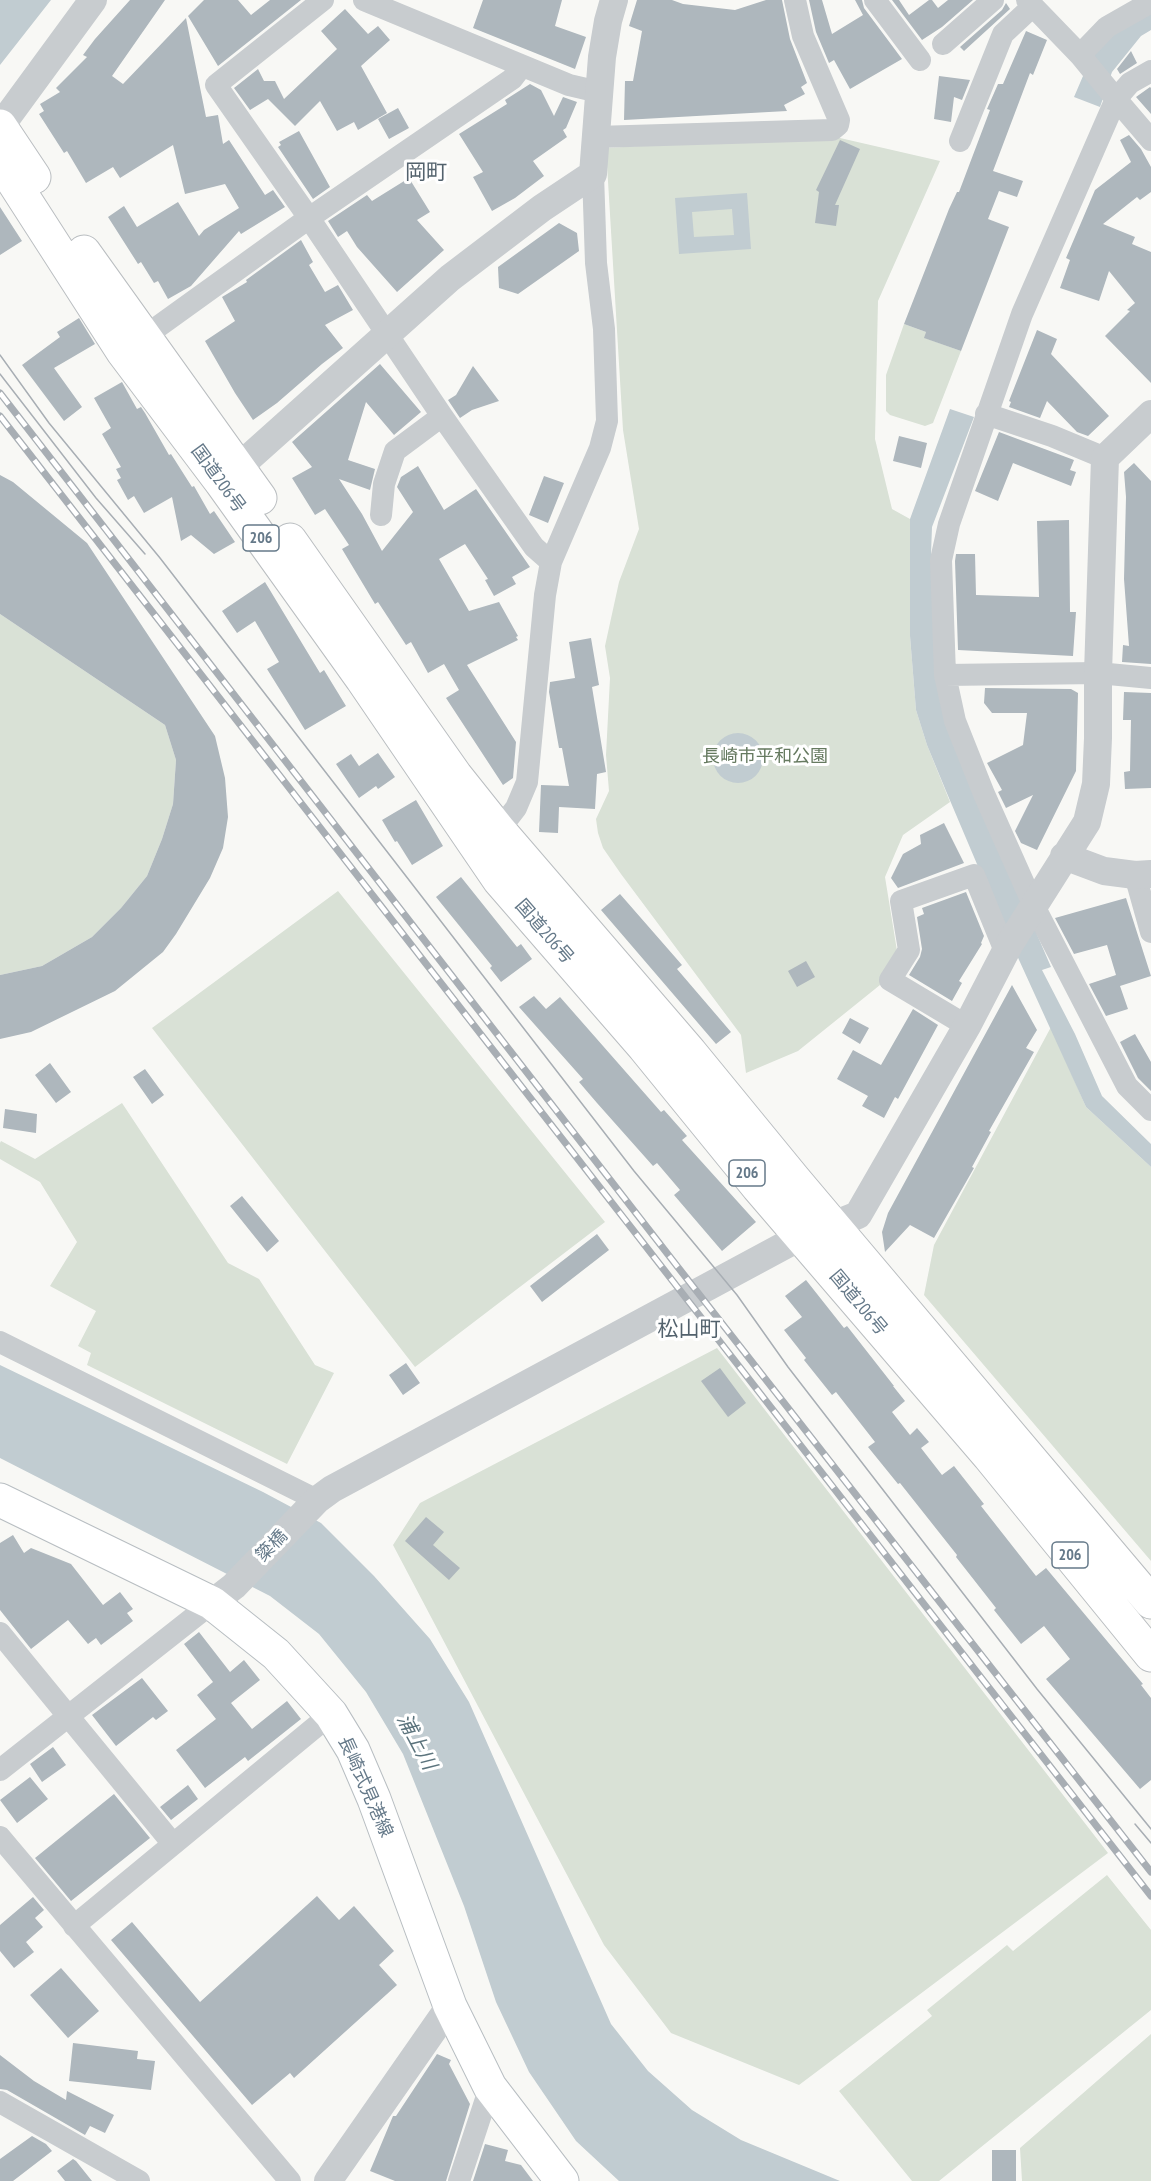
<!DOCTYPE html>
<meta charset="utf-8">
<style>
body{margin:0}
canvas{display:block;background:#f8f8f5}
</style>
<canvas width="1151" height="2181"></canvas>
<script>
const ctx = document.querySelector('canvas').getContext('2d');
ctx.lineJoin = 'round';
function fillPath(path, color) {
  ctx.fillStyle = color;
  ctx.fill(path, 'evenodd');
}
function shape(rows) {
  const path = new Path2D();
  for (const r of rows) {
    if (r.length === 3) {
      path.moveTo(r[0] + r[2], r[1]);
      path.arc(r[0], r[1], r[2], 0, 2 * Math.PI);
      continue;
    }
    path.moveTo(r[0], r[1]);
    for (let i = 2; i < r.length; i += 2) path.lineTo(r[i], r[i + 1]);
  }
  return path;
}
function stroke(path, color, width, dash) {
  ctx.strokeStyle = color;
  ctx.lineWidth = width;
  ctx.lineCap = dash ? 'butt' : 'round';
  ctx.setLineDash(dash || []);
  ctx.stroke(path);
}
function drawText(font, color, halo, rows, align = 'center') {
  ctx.font = font + ' "PT Sans Narrow","Noto Sans JP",sans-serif';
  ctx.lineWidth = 6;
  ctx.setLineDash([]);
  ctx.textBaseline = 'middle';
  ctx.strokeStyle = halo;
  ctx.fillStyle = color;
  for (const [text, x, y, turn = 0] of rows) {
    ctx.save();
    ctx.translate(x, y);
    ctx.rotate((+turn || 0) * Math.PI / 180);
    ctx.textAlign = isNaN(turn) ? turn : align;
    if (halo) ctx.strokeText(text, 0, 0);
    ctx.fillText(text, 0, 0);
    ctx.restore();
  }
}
fillPath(shape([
 [827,135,940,161,878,301,875,439,892,509,910,519,910,636,916,710,927,745,950,802,903,835,885,877,898,957,880,985,798,1051,746,1073,741,1035,621,874,603,848,598,833,596,819,609,791,606,755,610,678,605,646,619,582,639,529,623,430,606,148],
 [904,324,926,332,925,338,961,351,933,423,925,426,890,415,886,411,886,375],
 [0,614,165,725,176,760,173,804,162,839,147,876,121,908,92,937,42,966,0,975],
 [338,891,605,1222,415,1367,152,1028],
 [1051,1027,1086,1107,1151,1167,1151,1561,924,1295,934,1245],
 [122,1103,228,1263,259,1279,315,1365,334,1373,287,1464,87,1365,91,1353,78,1346,96,1311,50,1286,77,1242,40,1182,0,1159,0,1143,1,1141,35,1159],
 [717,1348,1108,1853,799,2085,671,2033,604,1945,393,1545,420,1503],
 [1107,1875,1151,1930,1151,2010,939,2181,912,2181,839,2091,932,2016,927,2010,1007,1945,1013,1951],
 [1151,2034,1151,2181,1022,2181,1020,2148]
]), '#d9e1d6');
fillPath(shape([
 [0,0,51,0,0,65],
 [1151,9,1151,30,1141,36,1112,72,1100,107,1074,97,1095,48],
 [747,193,751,249,679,254,675,198],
 [732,209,734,235,694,237,692,212],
 [950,409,974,417,932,527,931,554,948,727,1051,967,1042,970,1075,1034,1102,1096,1151,1144,1151,1167,1086,1107,999,916,946,791,927,745,916,710,910,636,910,519],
 [738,758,25],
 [0,1365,263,1492,321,1523,374,1576,430,1639,469,1702,611,2024,648,2071,692,2110,741,2140,840,2181,619,2181,576,2141,529,2072,496,2002,464,1906,403,1754,366,1692,319,1634,270,1596,0,1458]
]), '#c1ccd1');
fillPath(shape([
 [130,0,165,0,112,76,123,84,186,18,206,117,218,115,223,144,229,140,265,195,273,190,285,207,241,234,239,231,191,286,168,299,158,281,154,283,141,262,138,264,108,217,124,206,137,227,178,202,199,236,204,230,239,208,225,184,185,194,173,145,120,178,113,167,86,183,67,151,64,153,39,114,44,111,40,104,60,92,56,88,87,57,83,55,95,39],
 [204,0,238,0,251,15,270,0,301,0,218,66,188,16],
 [483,0,562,0,555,26,586,37,575,69,473,28],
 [637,0,672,0,683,4,735,10,766,0,782,0,790,39,807,83,801,87,805,94,784,105,787,111,624,120,625,81,633,81,642,31,629,26],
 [809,0,822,0,832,34,863,15,855,0,862,0,864,8,902,59,850,89,834,60,829,63,816,32],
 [892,0,899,0,909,15,929,0,932,0,938,8,948,0,973,0,942,27,922,40],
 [1006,3,1010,9,964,51,960,47,1002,10],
 [345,9,368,34,378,26,390,40,361,66,387,113,358,130,354,122,337,131,320,101,295,126,268,99,250,110,234,88,258,69,264,81,275,81,284,99,337,49,321,31],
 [1026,31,1047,40,1033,75,1030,73,993,171,1023,181,1017,197,999,191,988,219,1009,227,961,351,924,338,926,332,904,324,949,209,957,192,959,192,990,110,987,109,998,84,1003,84],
 [1131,51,1137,63,1120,74,1117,69],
 [939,76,970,80,962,100,954,97,951,122,934,119],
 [530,84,541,90,554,116,563,97,577,102,566,128,563,130,567,137,533,161,544,176,515,198,492,211,473,177,483,172,459,134,507,104,505,100],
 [1150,87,1151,88,1151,114,1136,97],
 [398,108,409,128,389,139,378,119],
 [299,131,330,187,313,199,278,147,281,145,279,142],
 [1129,135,1141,149,1151,167,1151,192,1140,200,1137,197,1103,224,1135,237,1132,244,1151,252,1151,383,1105,336,1130,311,1127,310,1135,303,1109,271,1099,301,1060,288,1070,260,1066,258,1095,190,1131,162,1120,140],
 [840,140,860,149,835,205,839,205,836,226,815,223,819,192,816,190],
 [409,178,430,212,417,220,444,250,397,292,357,247,347,231,338,237,328,221,367,195,372,201],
 [0,207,22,241,0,255],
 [559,223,577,233,579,251,518,294,499,288,498,267],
 [301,240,313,262,309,265,325,292,338,285,353,310,325,325,343,348,322,364,277,403,253,420,235,393,205,341,235,321,222,297,247,282,246,280],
 [79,318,95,344,54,368,82,407,64,421,22,365,60,337,57,332],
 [1037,330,1057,339,1051,354,1109,416,1088,436,1077,432,1047,401,1040,418,1009,407,1011,402,1009,401],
 [380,364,421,412,394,435,366,402,348,460,375,469,370,490,339,479,362,514,382,551,413,512,397,487,401,477,418,466,444,510,476,489,530,567,512,577,516,584,494,596,485,580,488,579,465,544,439,559,469,611,499,602,518,636,516,637,518,640,467,665,516,742,513,778,503,785,446,698,459,690,444,664,428,673,411,642,406,645,378,602,375,604,342,549,349,545,325,509,315,515,292,478,312,467,292,442],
 [473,366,499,401,472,410,460,418,448,400,456,395],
 [122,382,137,409,141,407,145,413,169,455,171,454,192,487,194,486,210,514,214,511,235,542,214,554,191,535,181,541,172,497,144,513,134,496,128,500,117,480,121,478,116,469,121,467,102,434,111,428,94,398],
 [999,432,1074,460,1070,470,1076,472,1071,486,1013,463,998,501,975,491],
 [899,436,927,443,921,468,893,461],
 [1134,463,1151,481,1151,664,1122,662,1123,645,1129,646,1124,579,1126,497,1124,472],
 [0,475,13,482,87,543,215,736,225,778,228,817,223,848,210,878,176,934,163,952,115,991,31,1032,0,1039,0,975,42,966,92,937,121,908,147,876,162,839,173,804,176,760,165,725,0,614],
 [544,476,564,483,548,523,529,515],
 [1069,520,1070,612,1076,612,1073,656,958,650,955,561,956,554,975,554,976,595,1039,597,1037,521],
 [265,582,320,673,324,670,346,706,305,730,267,669,279,662,255,621,237,633,222,611],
 [591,638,599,685,592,687,606,772,597,774,595,809,559,807,558,833,539,832,541,785,569,786,562,748,559,748,549,692,550,682,575,678,569,642],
 [985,688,1071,689,1078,693,1076,771,1037,850,1021,843,1015,831,1033,795,1006,808,998,792,1002,790,987,763,1023,745,1027,713,992,713,984,703],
 [1124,692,1151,693,1151,788,1125,789,1124,772,1130,771,1131,720,1123,720],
 [378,753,395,777,378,789,376,786,359,798,336,764,351,754,359,766],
 [416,800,443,846,412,865,397,841,395,842,382,820],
 [944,823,964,863,898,888,891,878,903,854,921,844,920,835],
 [461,877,517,947,521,944,532,959,501,982,490,968,492,966,436,897],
 [966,892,984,936,981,943,982,944,959,981,962,983,952,1001,909,975,920,957,922,949,917,917,924,914,922,908],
 [620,894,682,965,677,969,731,1032,716,1044,601,910],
 [1126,898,1151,976,1120,986,1128,1009,1106,1016,1089,984,1116,975,1107,945,1074,954,1055,918],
 [806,961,815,977,797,987,788,971],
 [1012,985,1037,1030,1026,1048,1034,1052,989,1131,991,1132,972,1167,974,1168,934,1238,910,1225,885,1252,882,1232,888,1213],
 [534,996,546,1009,560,997,661,1112,664,1110,687,1136,682,1140,756,1222,722,1251,674,1195,680,1190,657,1163,653,1166,597,1103,579,1082,583,1079,519,1007],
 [913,1009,938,1025,898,1099,895,1097,884,1118,862,1106,868,1096,837,1079,853,1050,881,1065],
 [850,1018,869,1028,860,1044,842,1033],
 [1135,1034,1151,1062,1151,1091,1138,1078,1120,1042],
 [50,1063,71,1092,56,1103,35,1075],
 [145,1069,164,1095,152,1104,133,1077],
 [5,1109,37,1114,36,1133,3,1128],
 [242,1196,279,1241,267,1252,230,1206],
 [597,1234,609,1250,542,1302,530,1286],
 [806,1280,844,1328,847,1326,894,1386,893,1386,905,1401,892,1412,910,1435,917,1428,929,1442,921,1448,942,1475,954,1466,984,1504,981,1506,1036,1576,1046,1568,1143,1684,1141,1685,1151,1698,1151,1780,1140,1789,1046,1679,1070,1659,1044,1626,1021,1644,994,1610,996,1608,956,1557,957,1555,900,1483,898,1484,868,1447,875,1442,836,1392,832,1395,804,1360,806,1358,784,1330,802,1317,785,1296],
 [406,1363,420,1383,403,1395,389,1375],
 [720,1368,746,1403,728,1417,701,1381],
 [426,1517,444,1532,433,1545,460,1568,449,1580,405,1541],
 [13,1535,24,1553,31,1548,71,1564,103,1605,120,1592,133,1609,127,1613,133,1621,101,1645,96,1638,88,1644,68,1620,31,1649,0,1610,0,1543],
 [199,1632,230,1672,244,1660,260,1680,231,1703,252,1729,287,1701,301,1719,248,1761,245,1757,205,1788,176,1750,216,1719,197,1695,213,1682,184,1644],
 [142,1678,168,1711,156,1720,153,1717,116,1746,92,1715],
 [53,1747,66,1765,42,1782,30,1764],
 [30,1777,48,1799,17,1823,0,1800],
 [188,1785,198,1799,171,1820,160,1807],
 [114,1794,150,1838,71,1901,35,1858],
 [317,1896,339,1920,354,1906,394,1951,379,1965,397,1985,294,2078,290,2073,252,2105,111,1940,132,1922,200,2002],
 [33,1897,44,1910,35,1918,43,1927,26,1942,34,1952,14,1968,0,1951,0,1925],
 [61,1968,99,2011,68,2038,30,1995],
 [73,2043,138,2051,137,2059,155,2061,151,2090,69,2081],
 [437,2054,451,2060,449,2064,470,2104,446,2181,395,2181,370,2171,393,2116,396,2116],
 [0,2055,34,2081,66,2100,67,2091,114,2115,105,2133,90,2126,85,2135,7,2090,0,2089],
 [32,2136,46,2144,52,2151,13,2181,0,2181,0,2159],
 [485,2144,508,2150,505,2161,521,2165,533,2181,473,2181],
 [992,2150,1016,2150,1016,2181,992,2181],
 [73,2159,76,2161,92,2181,65,2181,57,2171]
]), '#aeb7bd');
const secondary = shape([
 [0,1500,212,1603,276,1654,331,1714,353,1750,374,1799,450,2006,490,2087,562,2181]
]);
const trunk = shape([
 [0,126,34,177],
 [0,161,123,352,221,482,362,679,499,880,644,1047,758,1187,989,1456,1151,1655],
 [84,252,260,498],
 [290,540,456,776,499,830,690,1052,794,1179,1151,1602]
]);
stroke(secondary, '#b8bec2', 35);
stroke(trunk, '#babec1', 35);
stroke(shape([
 [323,0,216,85,309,218,442,416,534,547,551,562],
 [364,0,569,85,599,92],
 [875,0,920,60],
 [1027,0,1080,55,1116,99,1022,314,949,524,941,560,945,675,955,721,984,794,1033,904,1127,1086,1151,1110],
 [943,44,993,0],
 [1080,55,1107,27,1151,2],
 [1151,71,1130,83,1116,99,1151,140],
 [596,137,832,130,838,125,839,120,803,36,795,0],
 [960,141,1003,34,1033,6],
 [134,344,309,218,512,79,522,66],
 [986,414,1052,436,1105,458],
 [381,515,384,484,395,451,442,416],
 [945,675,1098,673,1151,678],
 [499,830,516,808,527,782,545,595,551,562,600,448,607,421,604,329,596,263,593,174],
 [1135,875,1151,932],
 [967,1026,890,980,909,950,901,901,974,875,1005,951],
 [0,1342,317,1500],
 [0,1633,173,1844],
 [0,1770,212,1603],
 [0,1837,290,2181],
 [74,1926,331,1714],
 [0,2102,139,2181],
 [459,2181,490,2087]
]), '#c8cccf', 22);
stroke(shape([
 [0,127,93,0],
 [223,481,450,278,542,208,593,174,602,57,608,21,614,0],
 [1064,856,1104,871,1135,875,1151,874],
 [212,1603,234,1586,317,1500,332,1489,791,1242,858,1215,967,1026,1009,945,1087,822,1096,784,1098,738,1098,673,1105,458,1151,414],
 [328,2181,450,2006]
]), '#c8cccf', 28);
stroke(secondary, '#fff', 33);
stroke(trunk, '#fff', 33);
stroke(shape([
 [0,355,49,423,160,558,634,1171,737,1295,788,1367,1037,1689,1151,1829],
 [0,374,96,498,145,554],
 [1135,1824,1151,1843]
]), '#a8aeb4', 1.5);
const rail = shape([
 [0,393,677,1266,1151,1872],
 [0,416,1151,1896]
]);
stroke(rail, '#a8aeb4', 7);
stroke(rail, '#fff', 4.5, [14]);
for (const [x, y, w] of [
 [261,538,36],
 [747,1173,36],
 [1070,1555,36]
]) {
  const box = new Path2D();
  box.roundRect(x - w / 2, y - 13, w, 26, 4.5);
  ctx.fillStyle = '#fff';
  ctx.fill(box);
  stroke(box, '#657989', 1.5);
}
drawText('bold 16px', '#657989', null, [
 ["206",261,538],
 ["206",747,1173],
 ["206",1070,1555]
]);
drawText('18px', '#657989', '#fff', [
 ["国道206号",218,479,54],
 ["国道206号",544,932,49],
 ["国道206号",858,1303,50],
 ["簗橋",272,1546,-46],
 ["長崎式見港線",365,1787,66]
]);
drawText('18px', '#667a60', '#fff', [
 ["長崎市平和公園",765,757]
]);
drawText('italic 20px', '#5c747d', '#fff', [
 ["浦上川",416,1742,62]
]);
drawText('21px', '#53626d', '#fff', [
 ["岡町",426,173],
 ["松山町",689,1330]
]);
</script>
